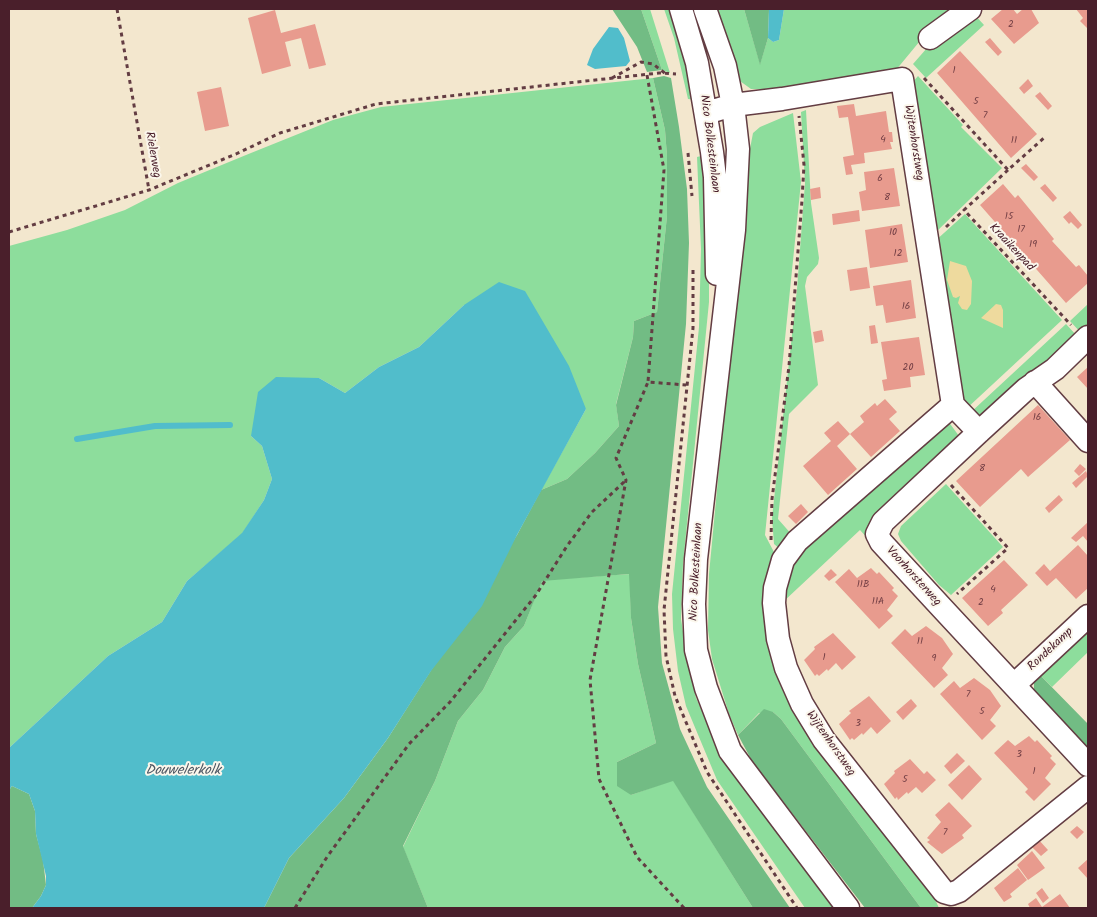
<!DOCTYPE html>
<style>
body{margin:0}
#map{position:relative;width:1097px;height:917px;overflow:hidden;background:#f3e7ce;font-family:Kalam,sans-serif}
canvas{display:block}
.frame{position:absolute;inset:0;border:10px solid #4a1f2b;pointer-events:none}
</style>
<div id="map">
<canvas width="1097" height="917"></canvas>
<div class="frame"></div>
</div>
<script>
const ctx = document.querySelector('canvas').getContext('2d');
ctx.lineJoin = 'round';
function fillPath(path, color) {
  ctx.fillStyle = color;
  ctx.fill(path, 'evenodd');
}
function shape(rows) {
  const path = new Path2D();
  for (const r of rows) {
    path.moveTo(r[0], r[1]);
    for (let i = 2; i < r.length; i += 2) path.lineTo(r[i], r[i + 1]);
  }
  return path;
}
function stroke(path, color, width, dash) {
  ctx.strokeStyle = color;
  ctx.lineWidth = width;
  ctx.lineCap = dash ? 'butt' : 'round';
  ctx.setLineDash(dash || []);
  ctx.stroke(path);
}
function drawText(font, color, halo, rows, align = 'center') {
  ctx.font = font + ' Kalam,sans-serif';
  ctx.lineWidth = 4;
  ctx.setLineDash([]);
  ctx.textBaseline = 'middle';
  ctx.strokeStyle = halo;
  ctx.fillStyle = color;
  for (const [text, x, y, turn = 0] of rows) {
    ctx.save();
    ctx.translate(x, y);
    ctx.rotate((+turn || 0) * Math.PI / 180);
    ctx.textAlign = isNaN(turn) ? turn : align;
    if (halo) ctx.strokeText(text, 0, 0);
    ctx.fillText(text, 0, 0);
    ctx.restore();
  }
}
fillPath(shape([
 [641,9,650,9,670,73,662,70],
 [664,9,673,9,697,100,688,99,674,38],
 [712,9,744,9,760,64,768,38,773,42,779,40,784,9,953,9,934,24,891,76,765,89,751,89,733,76],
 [973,13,984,25,926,78,913,64,934,40],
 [918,76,963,125,961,127,1002,168,935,233,912,83],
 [653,78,665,130,667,156,667,216,657,312,634,321,633,337,616,404,619,426,595,453,567,479,541,490,586,409,464,305,419,347,379,367,345,393,319,378,251,436,262,446,272,479,264,500,242,534,187,581,162,622,108,656,9,748,9,246,67,230,125,210,178,183,246,155,333,120,381,107],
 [806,110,811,203,819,258,818,264,807,277,805,286,818,385,789,414,778,519,793,536,780,549,774,544,772,518,797,289,805,183,801,112],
 [793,113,801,182,765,535,775,554,781,679,932,893,939,908,921,908,781,719,773,712,759,713,738,735,729,714,712,659,708,630,709,574,749,154,753,133,760,127],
 [705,155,709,223,709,302,683,564,681,619,687,656,696,698,728,768,835,908,805,908,717,780,686,706,678,671,673,629,672,594,699,327,701,249,697,157],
 [965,214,1062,320,965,410,934,242],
 [1088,304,1088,326,1081,333,1070,321],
 [1066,324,1077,336,986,414,978,415,970,413],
 [948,421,959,436,869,540,860,530,783,602,792,559],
 [946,484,1003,547,951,595,939,585,901,541,898,534,901,526],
 [630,574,631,618,638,664,656,743,617,762,631,795,673,780,753,908,428,908,403,847,435,781,458,721,483,690,505,647,524,626,542,580],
 [1088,626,1088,652,1052,687,1038,673]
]), '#8ddd9c');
fillPath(shape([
 [612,9,641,9,662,70,647,72,637,47],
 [744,9,769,10,768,38,760,65],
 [664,76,671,78,679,127,687,189,689,243,686,324,658,607,662,663,680,729,707,787,790,908,753,908,673,781,631,795,617,786,617,762,656,743,638,664,631,618,629,574,542,581,524,626,505,647,483,690,458,721,435,781,403,846,428,908,264,908,289,858,344,798,388,738,517,535,541,490,567,479,595,453,619,426,616,405,633,337,634,321,657,312,667,216,667,156,665,130,653,78],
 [1038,673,1088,724,1088,752,1034,691,1034,679],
 [764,709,773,712,781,719,921,908,865,908,768,782,752,761,738,735],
 [12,786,29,794,35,811,36,834,43,860,46,885,41,896,32,908,9,908,9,790]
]), '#72bc84');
fillPath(shape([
 [950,261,966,266,972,281,971,304,967,310,962,309,958,303,960,296,956,298,953,297,947,280],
 [996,304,1001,305,1003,310,1003,328,981,318]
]), '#eeda9e');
fillPath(shape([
 [769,9,784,9,779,40,773,42,768,38],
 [609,27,618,28,624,38,630,61,626,66,595,69,587,65,593,49],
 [499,282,525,291,569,366,586,409,517,535,482,606,431,671,388,738,344,798,289,858,264,908,32,908,41,896,46,885,46,876,36,834,35,811,29,794,12,786,9,790,9,748,108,656,162,622,187,581,242,533,264,500,272,479,262,446,251,436,258,392,276,377,319,378,345,393,379,367,419,347,464,305]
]), '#51bdcb');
stroke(shape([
 [77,439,155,426,230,425]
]), '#51bdcb', 6);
fillPath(shape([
 [1003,9,1013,9,1017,14,1023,9,1031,9,1039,23,1014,44,991,19],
 [1076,9,1088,9,1088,29,1080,21,1083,18],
 [275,10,281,33,315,24,326,65,309,69,301,38,285,42,291,66,262,74,248,18],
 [990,38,1002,52,998,56,985,42],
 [960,51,1037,134,1011,158,937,73],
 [1028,79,1033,86,1024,94,1019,88],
 [221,87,229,126,205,131,197,92],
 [1040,92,1052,106,1048,110,1035,96],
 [854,104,856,116,886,111,889,132,892,132,893,142,890,142,892,149,864,153,865,163,851,165,853,174,846,175,843,157,854,155,848,117,839,118,837,106],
 [1026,164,1038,177,1034,181,1021,168],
 [894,168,900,206,862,211,859,192,866,190,864,172],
 [1003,184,1015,198,1018,195,1054,239,1052,241,1076,267,1079,265,1088,276,1088,283,1066,303,980,205],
 [1045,184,1057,198,1053,202,1040,188],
 [820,187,821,198,811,200,810,189],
 [859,210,860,221,833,225,832,214],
 [1070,211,1082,225,1078,229,1071,222,1069,224,1063,217],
 [902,224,908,262,870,268,865,230],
 [867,267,870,288,850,291,847,270],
 [911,280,916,318,886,323,883,305,876,306,873,286],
 [875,325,878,343,871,344,869,326],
 [822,330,824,341,815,343,813,332],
 [919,337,925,375,910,377,911,387,884,391,882,380,887,379,881,342],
 [1088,367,1088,389,1077,377],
 [885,399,897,412,889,419,900,431,871,457,850,434,864,422,860,416,875,403,877,406],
 [1038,405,1070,440,1028,477,1021,469,980,507,956,481],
 [838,421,850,434,837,446,857,469,828,495,803,466,831,441,824,433],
 [1080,464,1086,469,1079,476,1074,471],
 [1086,471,1088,476,1076,488,1072,483],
 [1059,495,1063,500,1049,513,1045,508],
 [801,504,808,512,796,524,788,516],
 [1088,522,1088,542,1083,536,1076,542,1071,538],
 [1078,545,1088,556,1088,588,1076,599,1056,578,1047,586,1035,573,1044,564,1050,571],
 [1004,560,1028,585,1001,610,1003,613,988,626,962,598],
 [871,568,877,574,879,572,894,588,892,590,898,596,887,610,893,616,879,629,835,582,849,569,857,578],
 [831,569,837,575,829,581,824,576],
 [926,626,942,638,953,654,942,668,948,675,934,688,891,643,905,629,912,636],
 [833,633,856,657,842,670,836,663,828,671,827,669,819,676,817,674,815,676,804,660,815,649,814,647],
 [974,678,990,690,1001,706,990,720,996,726,982,740,940,694,954,681,960,688],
 [869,696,891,721,877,734,871,727,863,735,862,733,854,740,852,738,850,740,839,724,851,713,849,711],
 [911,699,917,706,903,720,896,712],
 [1029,736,1035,742,1037,740,1052,756,1050,758,1056,764,1045,778,1051,784,1034,801,1025,792,1028,789,994,753,1008,740,1015,746],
 [957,753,965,761,951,774,944,766],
 [910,759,924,774,927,771,936,780,922,793,916,787,908,794,907,792,898,800,897,797,895,799,884,784,895,773,894,771],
 [969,765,982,779,962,800,948,785],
 [949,802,972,826,962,835,964,838,942,854,927,842,930,840,927,838,941,822,935,815],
 [1077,826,1084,832,1077,839,1070,832],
 [1038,839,1048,850,1041,856,1031,846],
 [1032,851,1045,868,1028,880,1017,865],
 [1088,859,1088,879,1078,868],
 [1018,868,1027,880,1010,894,1012,897,1004,902,994,888],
 [1042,888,1049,898,1043,903,1036,893],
 [1060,894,1070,908,1030,908,1028,904,1036,898,1042,907]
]), '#e89b8e');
const minor = shape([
 [681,9,697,63,712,152,715,177,717,274],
 [705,9,725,66,733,105,738,149,734,230,696,559,694,604,696,650,706,688,730,751,848,908],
 [930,38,970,9],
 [706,113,733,105,782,99,902,79,953,405,979,432],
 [1088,337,1055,369,1026,389,979,432,883,522,877,534,881,542,942,608,1088,765],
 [1035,382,1088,441],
 [953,405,797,541,783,560,775,588,774,603,778,639,786,668,802,704,824,740,944,892,951,894,959,891,1088,787],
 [1014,685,1088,616]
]);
stroke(minor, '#633d43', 25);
stroke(shape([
 [117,9,149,190],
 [647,75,664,170,648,382],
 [612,78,641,62,653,64,666,74],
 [924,78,1008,170,1045,137],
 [688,153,692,196],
 [1008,170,964,210,1071,325],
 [946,227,964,210],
 [9,232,149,190,236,154,280,133,376,104,659,73,676,74],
 [693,270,693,328,664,610,666,656,675,696,707,772,797,908],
 [951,485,1008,548,957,594],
 [771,540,772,499,789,366,802,200,804,165,799,116],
 [295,908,327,857,409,744,450,702,536,595,567,546,592,512,625,481],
 [684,908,637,857,599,779,590,680,626,480,616,458,648,382,686,385]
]), '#633d43', 3, [4, 4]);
stroke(minor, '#fff', 22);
drawText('10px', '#723e44', null, [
 ["2",1011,25],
 ["1",954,71],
 ["5",976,102],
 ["7",985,116],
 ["4",883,140],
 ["11",1014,141],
 ["6",880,179],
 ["8",887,198],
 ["15",1009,217],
 ["17",1021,230],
 ["10",893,233],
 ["19",1033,245],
 ["12",898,254],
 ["16",906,307],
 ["20",908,368],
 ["16",1037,418],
 ["8",982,469],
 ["11B",863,585],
 ["4",993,590],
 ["11A",878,602],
 ["2",981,603],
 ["11",920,642],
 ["1",824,658],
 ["9",934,659],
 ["7",968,695],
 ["5",982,712],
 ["3",858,724],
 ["3",1019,755],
 ["1",1034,772],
 ["5",905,780],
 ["7",945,833]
]);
drawText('12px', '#4a1f2b', '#fbf7ec', [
 ["Wijtenhorstweg",913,143,81],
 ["Nico Bolkesteinlaan",709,144,83],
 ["Rielerweg",152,155,80],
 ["Kraaikenpad",1011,248,47],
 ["Nico Bolkesteinlaan",697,572,-87],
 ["Voorhorsterweg",913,577,48],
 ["Rondekamp",1051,650,-43],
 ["Wijtenhorstweg",830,744,55]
]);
drawText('italic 14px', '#4c5663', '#fbf7ec', [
 ["Douwelerkolk",183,772]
]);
</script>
